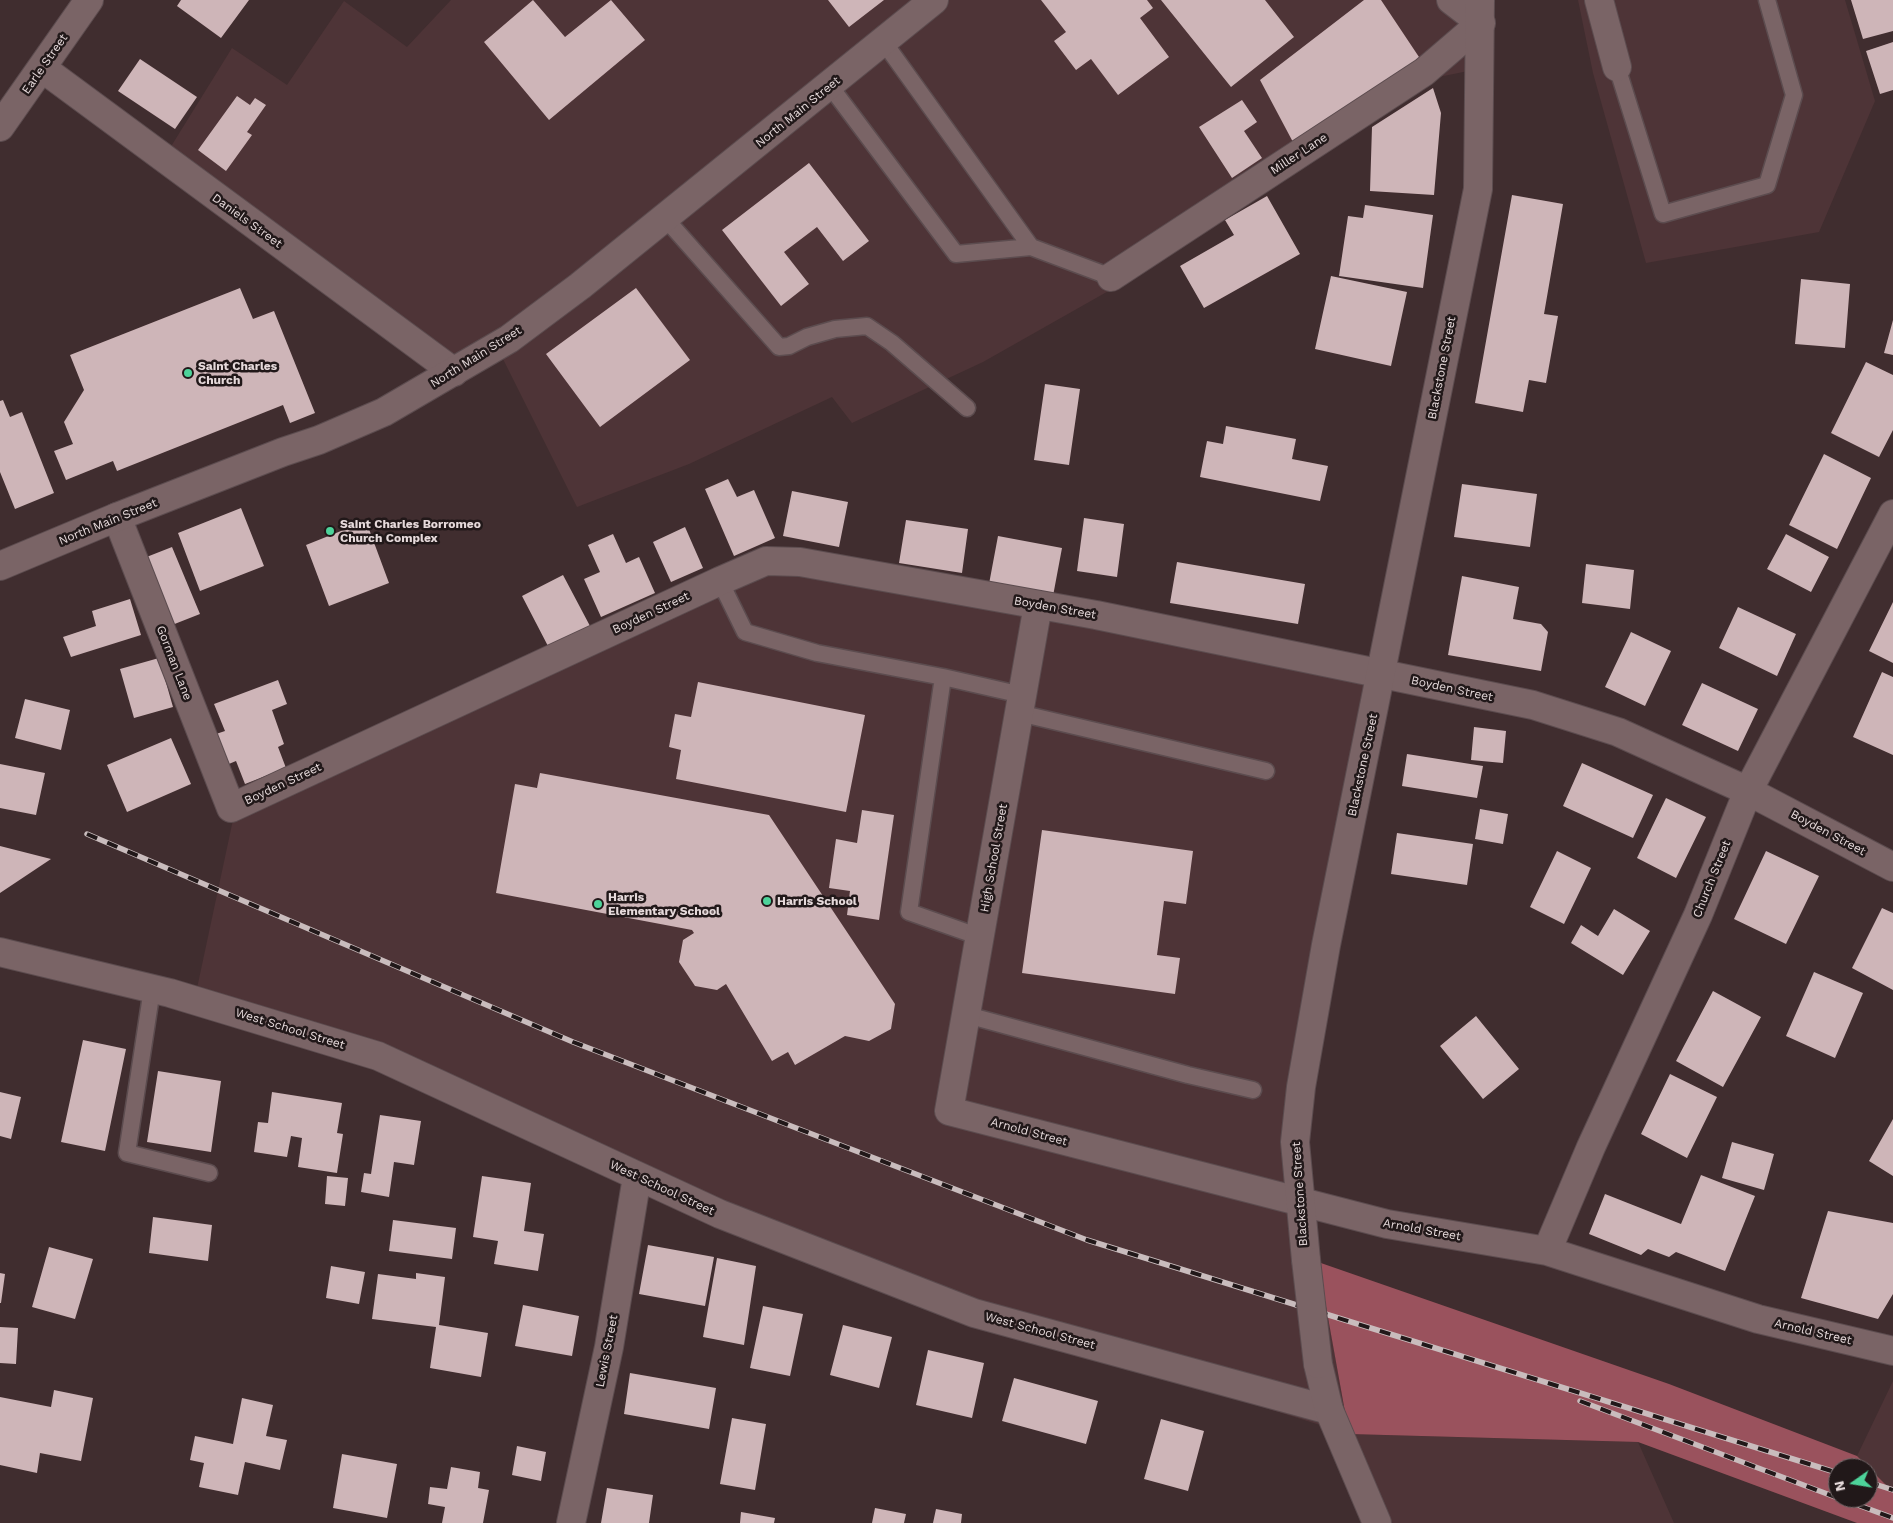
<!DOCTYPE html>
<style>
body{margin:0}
#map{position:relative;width:1893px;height:1523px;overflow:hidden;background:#402d2f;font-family:"Work Sans",sans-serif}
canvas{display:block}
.north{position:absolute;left:1828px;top:1458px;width:50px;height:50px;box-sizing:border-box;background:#211819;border:1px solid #706667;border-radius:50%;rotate:257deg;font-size:14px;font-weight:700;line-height:20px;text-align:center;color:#e6dadb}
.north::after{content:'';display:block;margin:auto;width:18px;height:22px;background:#4dd39a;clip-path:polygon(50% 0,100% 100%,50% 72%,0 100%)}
</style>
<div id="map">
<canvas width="1893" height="1523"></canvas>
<div class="north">N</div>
</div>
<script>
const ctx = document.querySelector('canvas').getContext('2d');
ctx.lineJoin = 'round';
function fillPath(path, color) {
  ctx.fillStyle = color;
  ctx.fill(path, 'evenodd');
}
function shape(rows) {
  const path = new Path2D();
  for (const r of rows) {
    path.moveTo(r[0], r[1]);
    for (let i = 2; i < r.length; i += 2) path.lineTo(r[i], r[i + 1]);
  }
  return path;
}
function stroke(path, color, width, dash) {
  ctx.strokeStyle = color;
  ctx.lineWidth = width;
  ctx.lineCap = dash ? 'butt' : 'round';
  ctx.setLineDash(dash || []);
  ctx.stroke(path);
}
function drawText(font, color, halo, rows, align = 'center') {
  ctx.font = font + ' "Work Sans",sans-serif';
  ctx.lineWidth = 5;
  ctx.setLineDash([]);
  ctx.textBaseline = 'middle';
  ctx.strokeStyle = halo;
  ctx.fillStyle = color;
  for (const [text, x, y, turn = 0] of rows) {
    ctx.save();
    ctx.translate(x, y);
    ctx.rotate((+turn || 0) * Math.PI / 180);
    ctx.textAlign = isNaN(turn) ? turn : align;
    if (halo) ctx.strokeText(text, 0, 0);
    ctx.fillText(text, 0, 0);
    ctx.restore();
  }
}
fillPath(shape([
 [451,0,1479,0,1478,69,1429,79,1112,289,983,362,852,423,832,397,689,464,577,507,494,341,440,374,162,161,232,48,287,85,344,1,407,47],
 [1578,0,1845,0,1875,101,1819,232,1646,263,1593,73],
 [763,568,1383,677,1309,1065,1306,1192,1349,1434,1638,1442,1674,1523,1387,1523,1349,1434,970,1316,373,1059,193,1007,237,801],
 [1893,1381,1893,1492,1857,1456]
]), '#4e3437');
fillPath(shape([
 [1318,1262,1669,1384,1857,1456,1893,1492,1893,1523,1857,1523,1638,1442,1349,1434],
 [1838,1468,1868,1468,1868,1498,1838,1498]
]), '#9a525d');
fillPath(shape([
 [181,0,249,0,221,38,177,6],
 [533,0,565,37,611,0,645,40,549,120,484,42],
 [828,0,884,0,849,27],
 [1041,0,1147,0,1153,8,1140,18,1169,57,1118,95,1091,59,1076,70,1054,41,1066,32],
 [1161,0,1265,0,1294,37,1231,87],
 [1364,0,1381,0,1421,60,1294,144,1260,80],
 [1851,0,1893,0,1893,31,1863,39],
 [1893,42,1893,90,1880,94,1866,51],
 [140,59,197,97,175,129,118,91],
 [1433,88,1441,113,1434,195,1370,191,1372,127],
 [237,96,250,105,255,98,266,105,247,132,252,135,226,171,198,150],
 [1242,100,1257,122,1244,131,1262,158,1232,178,1199,127],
 [809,163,869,241,843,261,817,227,784,252,809,284,781,306,722,230],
 [1512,195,1563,204,1544,314,1558,316,1546,383,1529,380,1523,412,1475,403],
 [1267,196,1300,254,1204,308,1180,266,1234,235,1225,220],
 [1365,205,1433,215,1423,288,1339,276,1348,216,1363,218],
 [1331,276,1407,292,1391,366,1315,349],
 [1801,279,1850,284,1845,348,1795,344],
 [240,288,253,319,274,311,315,413,290,423,283,405,117,471,113,461,66,480,54,451,73,444,64,422,84,390,70,355],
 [636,288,690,360,600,427,546,354],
 [1893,320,1893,355,1884,353],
 [1866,362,1893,375,1893,430,1879,457,1831,433],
 [1045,384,1080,389,1069,465,1034,460],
 [3,400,10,417,22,412,54,493,15,509,0,472,0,401],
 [1226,426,1296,439,1292,459,1328,466,1320,501,1200,477,1207,441,1223,444],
 [1824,454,1871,478,1837,549,1789,525],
 [728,479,737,497,754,490,775,538,734,556,705,489],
 [1462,484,1537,494,1530,547,1454,537],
 [792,491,848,502,839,547,783,536],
 [241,508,264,566,200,591,178,533],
 [1084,518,1124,524,1117,577,1077,571],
 [906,520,968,529,962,573,899,563],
 [366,521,389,583,329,606,306,545],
 [685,527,703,568,671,582,653,542],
 [613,534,626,563,639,557,655,593,601,617,584,579,600,572,588,545],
 [1786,534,1829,557,1811,592,1767,569],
 [998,536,1062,548,1053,596,989,584],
 [172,547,200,614,172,625,144,558],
 [1177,562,1305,584,1298,624,1170,603],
 [1586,564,1634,570,1630,609,1582,603],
 [563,575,590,626,549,648,522,596],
 [1462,576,1519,587,1513,619,1541,624,1548,632,1541,671,1448,655],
 [130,599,141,635,71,657,63,637,96,626,92,611],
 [1893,602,1893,663,1869,651],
 [1738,607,1796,634,1777,676,1719,648],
 [1631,632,1671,651,1645,706,1605,687],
 [159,658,173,707,134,718,120,669],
 [1882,672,1893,677,1893,755,1853,737],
 [278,680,287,704,272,710,284,744,278,747,286,768,245,784,236,761,224,766,213,735,225,731,214,704],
 [698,682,865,715,846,812,676,779,681,750,669,747,675,714,691,717],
 [1702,683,1758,709,1738,751,1682,725],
 [25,699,70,710,61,750,15,738],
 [1474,727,1506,731,1503,763,1471,760],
 [171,738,191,784,127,812,107,765],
 [1407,754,1483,766,1477,798,1402,786],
 [1582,763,1653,795,1633,838,1563,806],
 [0,764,45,773,36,815,0,808],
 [540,773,769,815,895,1004,891,1029,869,1041,845,1036,795,1065,788,1052,772,1061,726,984,717,990,695,986,679,962,683,940,694,933,692,930,496,893,515,784,537,788],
 [1666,798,1706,817,1676,878,1637,858],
 [1480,809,1508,814,1503,844,1475,839],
 [862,810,894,815,879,920,847,915,850,891,829,888,836,839,857,843],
 [1042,830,1193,851,1186,904,1164,901,1157,955,1180,958,1175,994,1022,973],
 [1397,833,1473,844,1467,885,1391,874],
 [0,846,51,859,0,893],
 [1557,851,1591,868,1564,924,1530,907],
 [1766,851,1819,876,1786,944,1734,919],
 [1882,908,1893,913,1893,990,1852,968],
 [1614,909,1650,931,1623,975,1571,943,1581,925,1598,936],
 [1814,972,1863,993,1835,1058,1786,1036],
 [1713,991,1761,1017,1723,1087,1676,1061],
 [1476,1016,1519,1069,1483,1099,1440,1046],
 [83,1040,126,1049,105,1151,61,1142],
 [158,1071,221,1081,211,1152,147,1142],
 [1670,1074,1717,1097,1687,1158,1641,1134],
 [0,1092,21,1097,11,1139,0,1136],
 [272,1092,342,1103,337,1133,343,1134,337,1173,298,1167,302,1138,291,1136,287,1157,254,1152,258,1122,268,1123],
 [380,1115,421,1121,414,1165,394,1162,389,1197,361,1192,364,1173,371,1174],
 [1893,1119,1893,1176,1869,1161],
 [1732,1142,1774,1154,1764,1190,1722,1178],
 [1701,1175,1755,1196,1725,1271,1676,1252,1669,1257,1648,1249,1641,1255,1589,1234,1605,1194,1681,1224],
 [327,1176,348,1178,345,1206,325,1204],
 [482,1176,531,1183,524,1231,544,1234,538,1271,494,1264,498,1241,473,1237],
 [1828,1211,1893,1223,1893,1294,1878,1319,1801,1298],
 [153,1217,212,1225,208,1261,149,1253],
 [393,1220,456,1228,452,1259,389,1251],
 [648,1245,714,1257,705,1306,639,1294],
 [49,1247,93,1259,75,1319,32,1307],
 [717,1258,756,1266,744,1345,703,1337],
 [331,1266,365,1272,359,1304,326,1298],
 [0,1273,5,1274,1,1303,0,1303],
 [416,1273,445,1277,439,1325,488,1333,481,1377,430,1368,436,1327,372,1319,378,1274,416,1279],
 [523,1305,579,1316,572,1356,515,1346],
 [763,1306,803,1314,790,1376,750,1368],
 [843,1325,892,1337,879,1388,830,1375],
 [0,1327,18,1328,16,1364,0,1363],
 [928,1350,984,1363,972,1418,916,1405],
 [630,1373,716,1388,709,1429,624,1414],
 [1014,1378,1098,1401,1086,1444,1002,1421],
 [54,1390,93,1398,81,1461,40,1453,37,1473,0,1465,0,1397,51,1407],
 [242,1398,273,1405,266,1436,287,1440,280,1470,245,1462,238,1495,199,1487,204,1463,190,1460,195,1436,233,1444],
 [732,1418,766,1424,755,1490,720,1484],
 [1161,1419,1204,1431,1188,1491,1144,1479],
 [517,1446,546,1452,541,1481,512,1475],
 [342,1454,397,1464,387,1518,333,1508],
 [451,1467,480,1472,478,1488,489,1490,483,1523,442,1523,445,1507,428,1504,430,1487,447,1489],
 [607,1488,653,1495,649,1523,601,1523],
 [875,1508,906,1514,904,1523,872,1523],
 [936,1509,962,1514,961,1523,933,1523],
 [741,1512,775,1518,774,1523,740,1523]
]), '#ceb5b8');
const service = shape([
 [1617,67,1663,214,1767,185,1794,95,1767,0],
 [830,86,956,254,1031,247,883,41],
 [665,218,779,347,789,346,807,337,835,329,867,326,892,343,967,408],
 [1031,247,1111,277],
 [720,581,745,632,817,653,943,677,909,912,980,937],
 [943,677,1022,695],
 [1019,713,1266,771],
 [152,989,127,1153,209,1173],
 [967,1015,1188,1075,1253,1090]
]);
const minor = shape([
 [1599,0,1617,67],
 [42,68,454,372],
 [0,127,89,0],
 [1111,277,1424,72,1481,23,1451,0],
 [117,517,231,808,720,581,766,561,800,562,1096,615,1533,705,1618,732,1748,791,1893,867],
 [1038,605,949,1111,1387,1224,1547,1251,1758,1319,1893,1351],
 [0,952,170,993,378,1056,720,1214,974,1313,1329,1410],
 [1547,1251,1591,1147,1698,915,1748,791,1893,514],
 [571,1523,609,1347,637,1177]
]);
const tertiary = shape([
 [0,566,117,517,283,452,319,440,384,412,509,339,580,286,934,0],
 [1306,1260,1295,1142,1301,1087,1326,945,1478,189,1480,0],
 [1318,1364,1329,1410,1377,1523]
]);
stroke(service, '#5c4c4f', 19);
stroke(minor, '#5c4c4f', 30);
stroke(tertiary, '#5c4c4f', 30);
stroke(service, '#7a6466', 16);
stroke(minor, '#7a6466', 28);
stroke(tertiary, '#7a6466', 28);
const rail = shape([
 [87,834,573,1042,1087,1240,1838,1473],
 [1580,1401,1838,1498],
 [1868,1482,1893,1490],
 [1839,1498,1893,1518]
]);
stroke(rail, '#c9bcbd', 5.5);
stroke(rail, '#211819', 4, [11]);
const tertiaryBridge = shape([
 [1306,1260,1318,1364]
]);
stroke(tertiaryBridge, '#5c4c4f', 30, []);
stroke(tertiaryBridge, '#7a6466', 28);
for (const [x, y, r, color] of [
 [188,373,5,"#4dd39a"],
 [330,531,5,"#4dd39a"],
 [767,901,5,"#4dd39a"],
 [598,904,5,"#4dd39a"]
]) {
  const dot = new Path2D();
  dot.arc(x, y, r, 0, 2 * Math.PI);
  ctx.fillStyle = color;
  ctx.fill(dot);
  stroke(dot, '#211819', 2);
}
drawText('12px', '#e6dadb', '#211819', [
 ["Earle Street",45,64,-55],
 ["North Main Street",798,112,-39],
 ["Miller Lane",1299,154,-33],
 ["Daniels Street",247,221,36],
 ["North Main Street",476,357,-32],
 ["Blackstone Street",1442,368,-79],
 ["North Main Street",108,522,-22],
 ["Boyden Street",1055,608,10],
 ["Boyden Street",651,613,-25],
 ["Gorman Lane",174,663,69],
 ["Boyden Street",1452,689,12],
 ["Blackstone Street",1363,765,-78],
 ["Boyden Street",283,784,-25],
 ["Boyden Street",1828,833,28],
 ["High School Street",994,858,-80],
 ["Church Street",1712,879,-68],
 ["West School Street",290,1029,17],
 ["Arnold Street",1029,1132,15],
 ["West School Street",662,1188,25],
 ["Blackstone Street",1300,1194,-94],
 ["Arnold Street",1422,1230,10],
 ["West School Street",1040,1331,15],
 ["Arnold Street",1813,1332,13],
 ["Lewis Street",607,1351,-79]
]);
drawText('bold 12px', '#e6dadb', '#211819', [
 ["Saint Charles",198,366],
 ["Church",198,380],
 ["Saint Charles Borromeo",340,524],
 ["Church Complex",340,538],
 ["Harris",608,897],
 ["Elementary School",608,911],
 ["Harris School",777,901]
], 'left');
</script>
